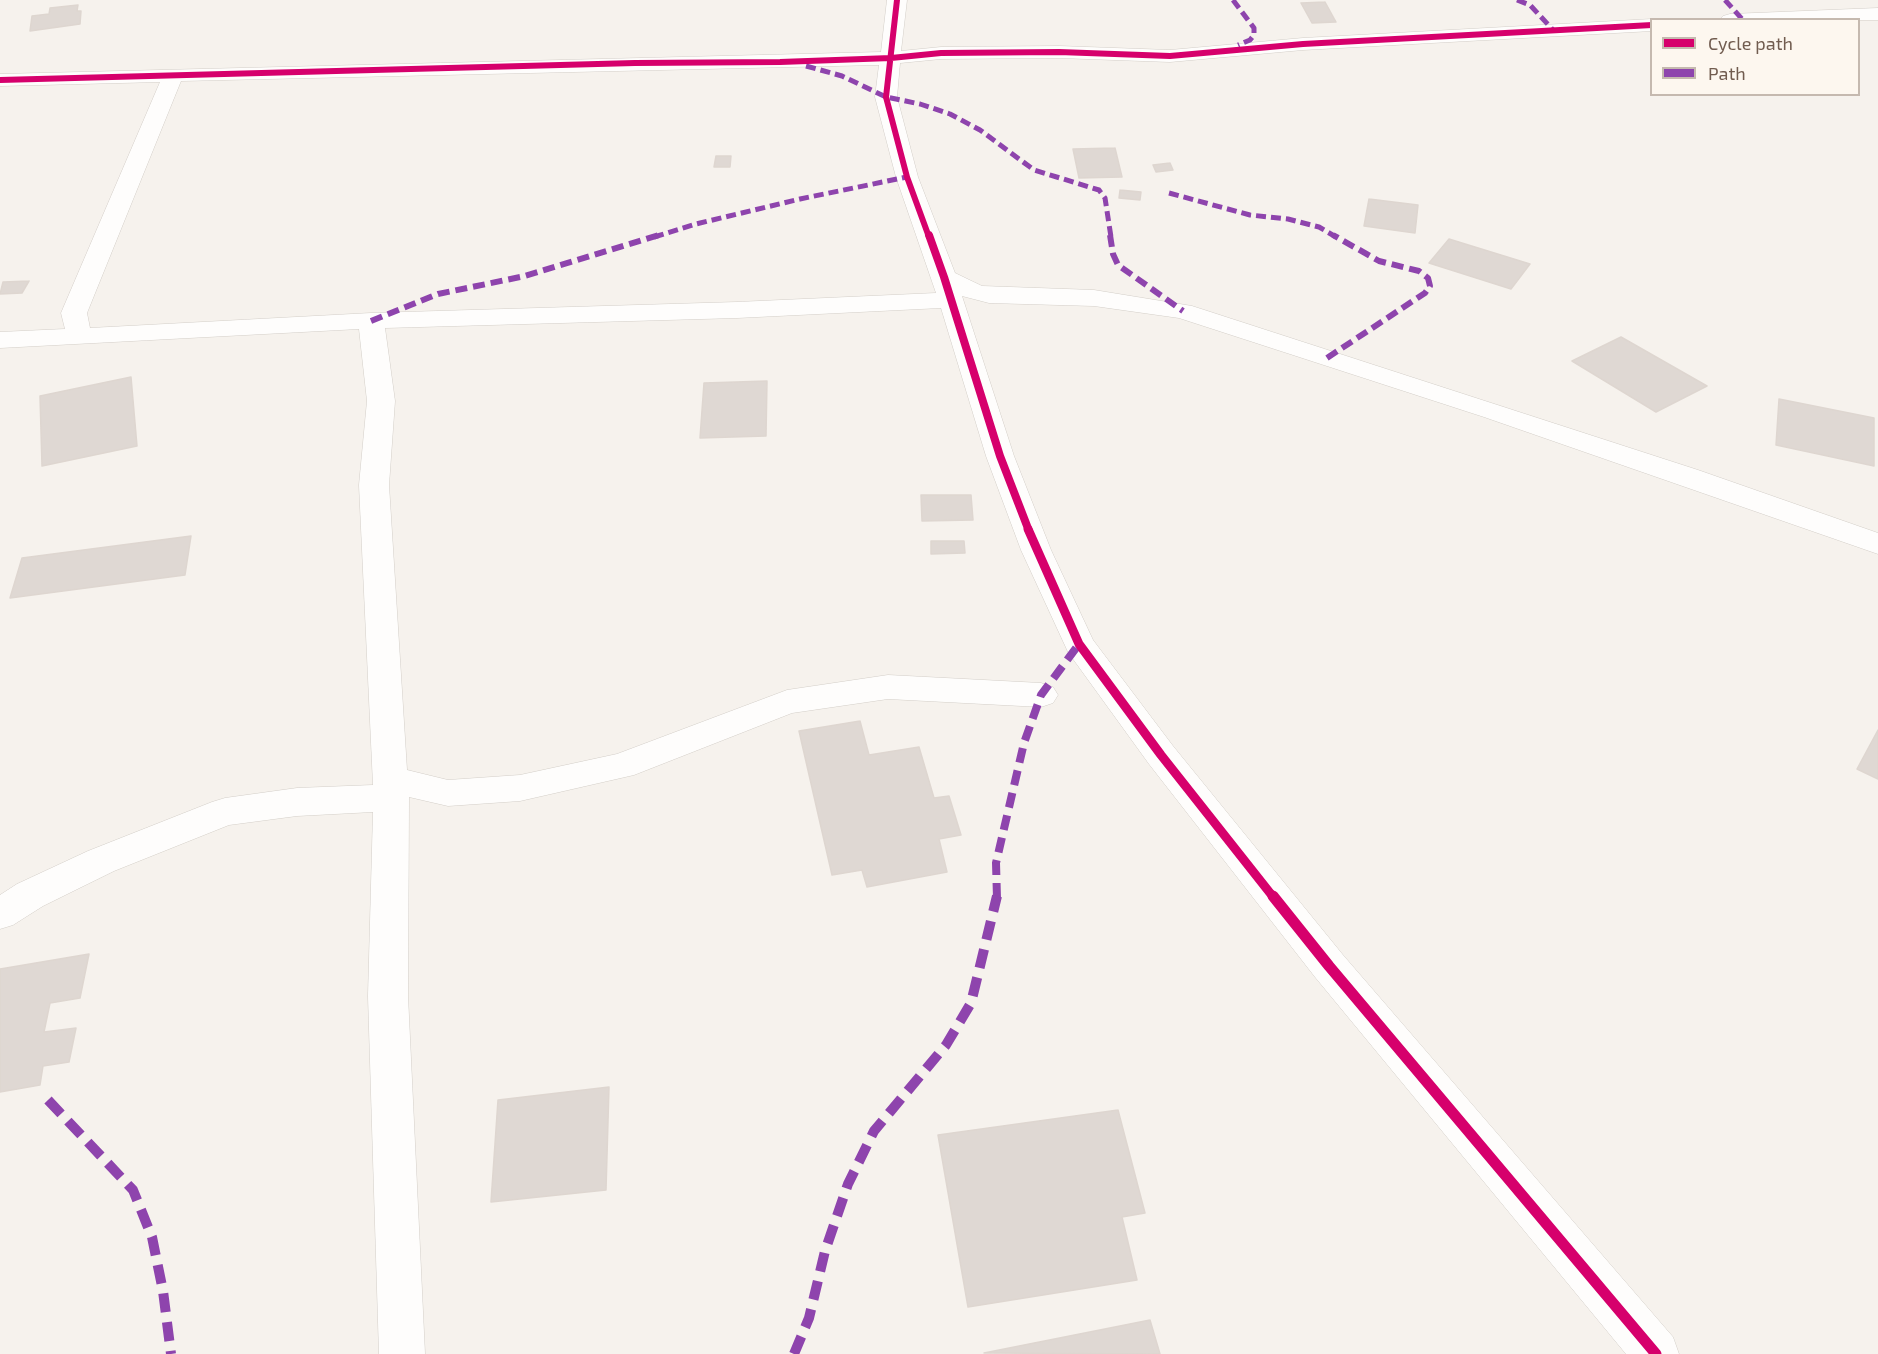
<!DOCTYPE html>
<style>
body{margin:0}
#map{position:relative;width:1878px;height:1354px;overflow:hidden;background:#f6f2ed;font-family:"Exo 2",sans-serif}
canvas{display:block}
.legend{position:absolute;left:1650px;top:18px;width:210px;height:78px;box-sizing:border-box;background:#fdf7ef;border:2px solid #c5b9af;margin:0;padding:8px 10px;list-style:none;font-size:18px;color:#715c4f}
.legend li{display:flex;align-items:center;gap:12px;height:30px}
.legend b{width:30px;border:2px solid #c5b9af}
</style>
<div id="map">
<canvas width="1878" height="1354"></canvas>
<ul class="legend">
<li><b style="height:8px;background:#d6006c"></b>Cycle path</li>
<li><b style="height:8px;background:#8e44ad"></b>Path</li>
</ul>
</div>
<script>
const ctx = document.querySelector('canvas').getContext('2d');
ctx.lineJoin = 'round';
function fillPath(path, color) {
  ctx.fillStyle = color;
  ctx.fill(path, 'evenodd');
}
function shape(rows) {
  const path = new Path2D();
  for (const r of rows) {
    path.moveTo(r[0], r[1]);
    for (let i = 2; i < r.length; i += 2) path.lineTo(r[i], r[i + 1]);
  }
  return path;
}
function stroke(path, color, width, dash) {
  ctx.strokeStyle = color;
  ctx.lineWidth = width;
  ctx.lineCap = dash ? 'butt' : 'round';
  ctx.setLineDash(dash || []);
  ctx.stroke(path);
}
const building = shape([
 [1325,2,1336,22,1312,23,1301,3,1325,2],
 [78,5,77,11,81,11,80,24,30,31,32,16,49,14,50,8,78,5],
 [1115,148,1122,177,1079,178,1073,149,1115,148],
 [716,156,731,156,730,167,714,167,716,156],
 [1170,163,1173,170,1156,172,1153,165,1170,163],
 [1120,190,1141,192,1140,200,1119,198,1120,190],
 [1369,199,1418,205,1415,233,1364,226,1369,199],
 [1449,239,1530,264,1511,289,1429,263,1449,239],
 [29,281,22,293,0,294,3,282,29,281],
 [1621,337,1707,386,1656,412,1572,361,1621,337],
 [131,377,137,446,42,466,40,396,131,377],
 [767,381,766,436,700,438,704,383,767,381],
 [1779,399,1874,418,1874,466,1776,445,1779,399],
 [921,495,971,495,973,520,922,521,921,495],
 [191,536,185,575,10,598,22,558,191,536],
 [931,541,964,541,965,553,931,554,931,541],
 [860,721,869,755,919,747,934,798,949,796,961,835,939,839,947,872,867,887,862,870,832,875,799,731,860,721],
 [1878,730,1878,779,1857,769,1878,730],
 [89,954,80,998,50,1003,44,1032,76,1028,69,1062,43,1066,40,1085,0,1092,0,969,89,954],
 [609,1087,606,1190,491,1202,498,1100,609,1087],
 [1118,1110,1145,1213,1122,1217,1137,1280,968,1307,938,1135,1118,1110],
 [1150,1320,1160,1354,984,1353,1150,1320]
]);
fillPath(building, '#dfd8d3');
stroke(building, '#ded6d0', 1.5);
const street = shape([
 [887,0,907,0,901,51,941,47,1059,46,1170,50,1303,38,1652,19,1654,20,1652,20,1652,31,1303,50,1170,62,1059,58,941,59,900,63,897,97,918,177,955,273,982,286,1094,290,1192,306,1698,470,1878,533,1878,554,1484,417,1179,318,1094,306,989,303,962,296,1014,456,1051,550,1093,640,1173,746,1343,955,1673,1337,1679,1354,1626,1354,1315,977,1149,764,1068,652,1021,550,986,456,941,308,737,318,385,328,395,401,389,485,407,770,448,780,520,775,617,754,787,690,888,675,1041,683,1053,687,1058,695,1053,703,1041,707,888,699,792,713,634,775,520,801,448,806,409,797,408,996,425,1354,379,1354,368,996,373,812,297,816,229,825,114,871,43,906,13,925,0,929,0,895,17,884,88,851,212,802,225,798,297,788,373,785,359,485,367,401,359,329,0,348,0,332,65,329,61,313,160,82,0,86,0,74,881,52,887,0],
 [879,65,875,97,896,177,936,293,737,302,371,313,90,328,87,313,181,81,879,65],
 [1878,8,1878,20,1720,20,1723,16,1730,14,1878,8]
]);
stroke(street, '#d3cec8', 1);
fillPath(street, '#fefdfc');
stroke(shape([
 [1233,0,1254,28,1254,35,1250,40,1238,45],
 [1517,0,1530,5,1554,31],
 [1725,0,1742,19],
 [806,66,842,76,886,97,920,104,950,114,980,130,1034,170,1099,190,1105,198,1111,237],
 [1169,193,1250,215,1288,219,1319,227,1336,237],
 [654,237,696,224,800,199,907,177]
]), '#8e44ad', 5, [10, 5]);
stroke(shape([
 [1110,235,1113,254,1118,265,1183,311],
 [371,321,438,294,525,276,659,235],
 [1327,358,1425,293,1430,286,1428,278,1419,271,1379,261,1333,235]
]), '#8e44ad', 6, [12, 6]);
stroke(shape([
 [997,898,996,863,1024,743,1041,695,1079,644]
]), '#8e44ad', 8, [15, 8]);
stroke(shape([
 [48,1100,133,1190,152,1237,163,1291,171,1354],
 [794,1354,809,1318,825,1251,848,1184,874,1131,946,1045,971,1003,997,896]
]), '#8e44ad', 10, [19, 10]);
stroke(shape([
 [897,0,886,97,907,177,929,237],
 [0,80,635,63,780,62,891,58,941,53,1059,52,1170,56,1303,44,1652,25]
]), '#d6006c', 6);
stroke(shape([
 [929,235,944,277,1000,456,1029,531]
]), '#d6006c', 8);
stroke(shape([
 [1028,529,1079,644,1161,755,1274,898]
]), '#d6006c', 9);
stroke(shape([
 [1273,896,1329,966,1656,1354]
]), '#d6006c', 11);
</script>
